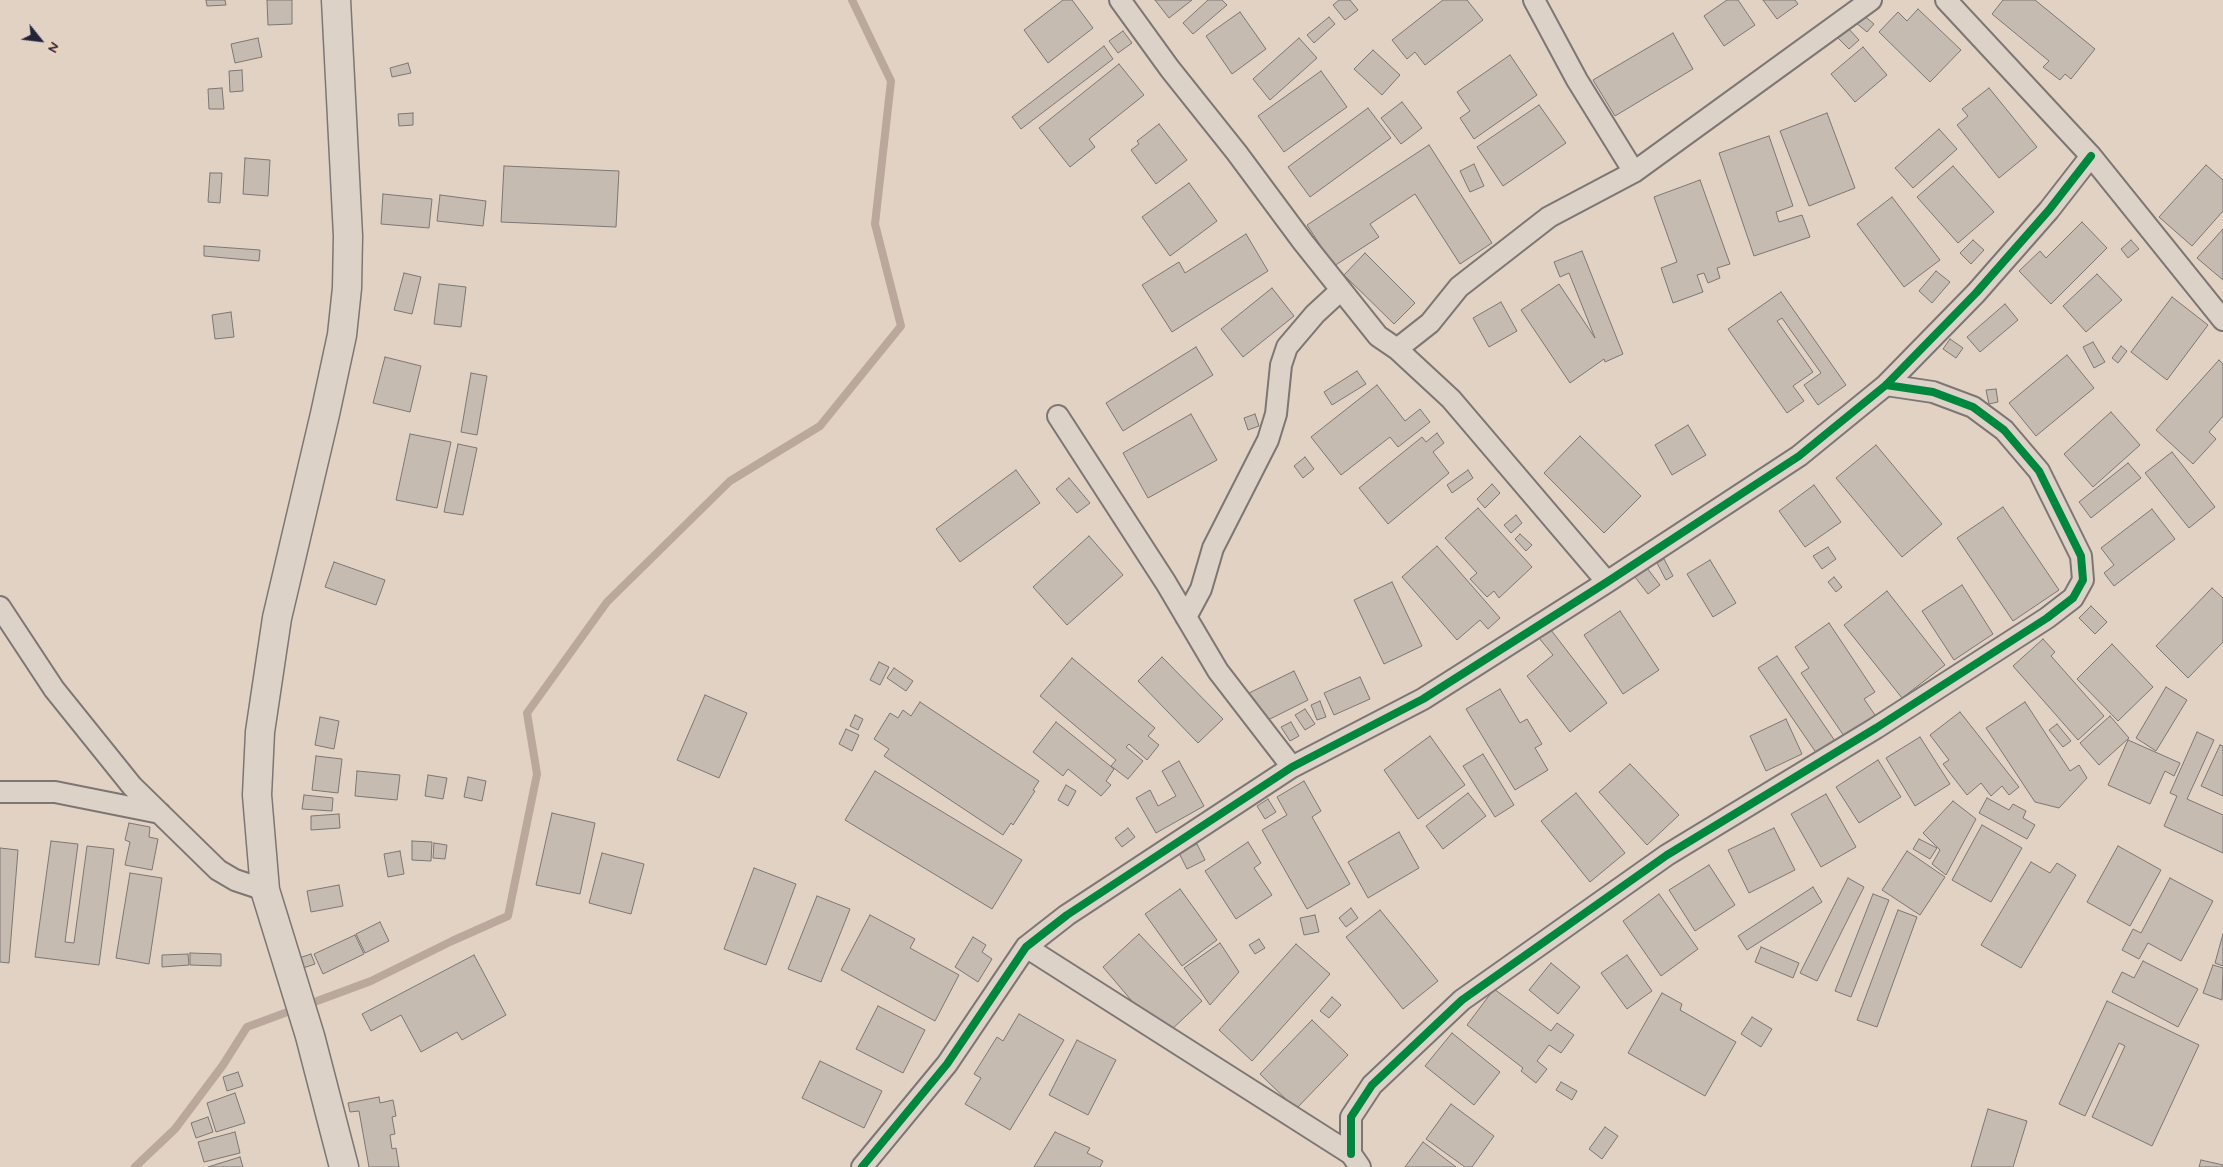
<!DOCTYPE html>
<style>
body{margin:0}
#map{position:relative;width:2223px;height:1167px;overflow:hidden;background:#e2d2c3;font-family:Mynerve,sans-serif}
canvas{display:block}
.north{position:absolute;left:15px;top:15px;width:50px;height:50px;-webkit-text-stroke:4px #efd2b6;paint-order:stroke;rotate:119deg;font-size:14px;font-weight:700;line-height:20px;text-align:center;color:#22223b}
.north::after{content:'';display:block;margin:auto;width:18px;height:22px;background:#22223b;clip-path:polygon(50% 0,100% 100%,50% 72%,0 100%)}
</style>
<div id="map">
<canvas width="2223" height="1167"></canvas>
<div class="north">N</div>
</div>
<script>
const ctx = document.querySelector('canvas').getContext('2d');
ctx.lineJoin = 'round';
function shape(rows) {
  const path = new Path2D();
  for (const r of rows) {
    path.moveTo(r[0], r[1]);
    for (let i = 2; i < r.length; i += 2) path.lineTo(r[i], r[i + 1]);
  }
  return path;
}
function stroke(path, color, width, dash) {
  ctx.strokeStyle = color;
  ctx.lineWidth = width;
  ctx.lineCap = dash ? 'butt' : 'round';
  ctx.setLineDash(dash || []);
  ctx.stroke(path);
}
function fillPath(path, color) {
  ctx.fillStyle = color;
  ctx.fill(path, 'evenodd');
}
stroke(shape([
 [135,1167,175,1129,223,1065,247,1027,371,981,452,941,508,916,537,774,527,713,607,602,730,481,820,426,901,326,875,224,891,81,852,0]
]), '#baa89c', 8);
const building = shape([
 [206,0,225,0,226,5,207,6,206,0],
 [267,0,292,0,292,24,268,25,267,0],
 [1063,0,1072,0,1093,28,1048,63,1024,30,1063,0],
 [1155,0,1192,0,1169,18,1155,0],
 [1208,0,1222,0,1227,5,1193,34,1183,23,1208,0],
 [1339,0,1350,0,1358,10,1345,20,1333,5,1339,0],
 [1443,0,1467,0,1483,20,1425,65,1415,52,1407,59,1392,40,1443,0],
 [1727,0,1738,0,1755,25,1724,46,1704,16,1727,0],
 [1763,0,1795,0,1798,4,1777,19,1763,0],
 [2003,0,2035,0,2095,49,2071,79,2065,74,2060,80,2043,67,2049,61,1992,14,2003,0],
 [1918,9,1961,50,1930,82,1879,32,1898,12,1907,21,1918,9],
 [1240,12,1266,49,1232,74,1206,36,1240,12],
 [1862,14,1874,24,1867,32,1855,22,1862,14],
 [1329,17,1335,24,1314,43,1307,35,1329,17],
 [1847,27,1859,40,1849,49,1836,36,1847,27],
 [1123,31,1132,43,1118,53,1109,41,1123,31],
 [1673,33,1693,69,1615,116,1593,80,1673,33],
 [258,38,262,57,235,63,231,44,258,38],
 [1299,38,1317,58,1270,100,1253,79,1299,38],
 [1104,46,1113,59,1021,129,1012,117,1104,46],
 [1863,47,1887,75,1855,102,1831,74,1863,47],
 [1373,50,1400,75,1382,95,1354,69,1373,50],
 [1510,55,1537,95,1474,139,1460,118,1470,111,1457,92,1510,55],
 [408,63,411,73,392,77,390,68,408,63],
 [1119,64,1144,95,1089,139,1095,147,1070,167,1039,128,1119,64],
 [242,70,243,91,230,92,229,71,242,70],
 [1321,71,1347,107,1284,152,1258,116,1321,71],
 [222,88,224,109,209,109,208,89,222,88],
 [1989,88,2037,147,1999,178,1957,125,1968,116,1962,109,1989,88],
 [1402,102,1422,128,1401,144,1381,118,1402,102],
 [1539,105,1566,143,1503,186,1477,147,1539,105],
 [1368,108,1391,138,1310,197,1288,167,1368,108],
 [413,113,413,125,399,126,398,114,413,113],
 [1827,113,1855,188,1809,206,1780,131,1827,113],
 [1159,124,1187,160,1156,184,1131,150,1139,144,1137,141,1159,124],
 [1939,129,1957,149,1913,188,1895,168,1939,129],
 [1769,136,1793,206,1776,212,1779,222,1802,215,1810,237,1754,256,1719,153,1769,136],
 [1429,145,1492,243,1460,264,1415,194,1370,224,1379,237,1334,266,1307,225,1429,145],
 [245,158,270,160,268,196,243,194,245,158],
 [1474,164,1484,186,1470,192,1460,171,1474,164],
 [2206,165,2223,180,2223,211,2192,246,2159,217,2206,165],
 [504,166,619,171,616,227,501,222,504,166],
 [1953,166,1994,212,1958,243,1917,197,1953,166],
 [210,173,222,173,220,203,208,202,210,173],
 [1700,180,1730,264,1717,268,1720,278,1708,283,1704,273,1697,275,1703,292,1673,303,1661,268,1677,262,1654,197,1700,180],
 [1189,183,1217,221,1170,256,1142,217,1189,183],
 [383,194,432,199,429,228,381,224,383,194],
 [440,195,486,201,483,226,437,221,440,195],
 [1892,197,1940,260,1904,287,1857,224,1892,197],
 [2082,222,2107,248,2051,304,2019,271,2040,251,2046,258,2082,222],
 [2223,229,2223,280,2197,258,2223,229],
 [1246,234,1268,271,1172,332,1142,285,1179,262,1185,273,1246,234],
 [1973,240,1984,250,1971,264,1960,253,1973,240],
 [2131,240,2139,249,2128,258,2121,249,2131,240],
 [204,246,260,250,259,261,204,256,204,246],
 [1582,251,1623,354,1605,362,1604,359,1570,383,1521,310,1559,284,1595,338,1569,273,1560,277,1554,262,1582,251],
 [1365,253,1415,303,1394,324,1344,275,1365,253],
 [1936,271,1950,282,1932,303,1919,291,1936,271],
 [404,273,421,277,412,314,394,310,404,273],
 [2097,274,2122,300,2086,332,2063,306,2097,274],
 [439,284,466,287,461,327,434,324,439,284],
 [1272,288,1294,316,1243,357,1221,329,1272,288],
 [1781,292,1846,385,1818,405,1804,385,1821,373,1782,318,1777,321,1813,372,1793,386,1804,401,1787,413,1728,329,1781,292],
 [2172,297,2208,325,2167,380,2131,352,2172,297],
 [1501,302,1517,331,1489,347,1473,318,1501,302],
 [2005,304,2018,320,1980,352,1967,337,2005,304],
 [231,312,234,337,215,339,212,315,231,312],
 [1950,339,1963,348,1956,358,1943,349,1950,339],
 [2093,342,2105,362,2094,368,2083,347,2093,342],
 [2121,346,2127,351,2118,363,2112,358,2121,346],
 [1196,347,1213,375,1123,431,1106,403,1196,347],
 [2067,355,2094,388,2036,436,2009,403,2067,355],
 [385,357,421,366,410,412,373,403,385,357],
 [2219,360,2223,364,2223,416,2209,432,2216,439,2193,464,2156,430,2219,360],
 [1357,371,1366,384,1332,405,1324,392,1357,371],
 [471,373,487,376,477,435,461,432,471,373],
 [1377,385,1405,421,1420,409,1430,422,1398,447,1390,437,1341,475,1311,437,1377,385],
 [1996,389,1998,402,1989,404,1986,390,1996,389],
 [2111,412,2140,445,2093,487,2064,454,2111,412],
 [1191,414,1217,460,1148,498,1123,453,1191,414],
 [1255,414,1259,426,1248,430,1244,418,1255,414],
 [1688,425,1706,455,1672,475,1655,445,1688,425],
 [1437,433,1444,443,1433,452,1449,473,1388,524,1359,488,1422,437,1426,442,1437,433],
 [410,434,451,442,437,508,396,500,410,434],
 [1580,436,1641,496,1604,533,1544,473,1580,436],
 [458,444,477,448,463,515,444,512,458,444],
 [1876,445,1942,524,1902,557,1836,478,1876,445],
 [2172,452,2215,507,2189,528,2145,473,2172,452],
 [1305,457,1314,469,1303,478,1294,466,1305,457],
 [2128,463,2141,478,2091,518,2079,502,2128,463],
 [1016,470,1040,503,960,562,936,529,1016,470],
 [1468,470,1473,478,1452,493,1447,485,1468,470],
 [1069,478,1090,503,1077,513,1056,489,1069,478],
 [1492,484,1500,493,1485,508,1477,499,1492,484],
 [1814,485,1841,522,1805,547,1779,511,1814,485],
 [2003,507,2059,590,2013,621,1957,538,2003,507],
 [1478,508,1532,567,1499,598,1494,591,1487,597,1470,579,1477,573,1445,538,1478,508],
 [2152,509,2175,539,2114,586,2104,573,2114,565,2101,548,2152,509],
 [1516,515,1522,523,1511,533,1504,525,1516,515],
 [1520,534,1532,545,1526,551,1515,539,1520,534],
 [1089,536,1123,575,1067,625,1033,587,1089,536],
 [1437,546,1500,618,1488,629,1480,620,1457,640,1402,577,1437,546],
 [1828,547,1836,559,1822,569,1813,556,1828,547],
 [1664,559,1673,576,1666,580,1657,563,1664,559],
 [1710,560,1736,603,1713,617,1687,574,1710,560],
 [334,562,385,580,376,605,325,587,334,562],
 [1647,568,1660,585,1648,594,1635,577,1647,568],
 [1834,577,1842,587,1836,592,1828,582,1834,577],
 [1392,582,1422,646,1384,664,1354,600,1392,582],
 [1962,585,1993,634,1954,660,1922,611,1962,585],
 [2212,588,2223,598,2223,642,2188,678,2156,646,2212,588],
 [1887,591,1945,665,1902,698,1844,625,1887,591],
 [2091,606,2107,622,2095,634,2079,618,2091,606],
 [1620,611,1659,670,1623,694,1584,635,1620,611],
 [1829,623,1875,692,1864,699,1875,715,1844,736,1801,673,1809,668,1795,647,1829,623],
 [1551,630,1607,703,1570,732,1527,676,1553,655,1539,638,1551,630],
 [2043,639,2055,652,2051,656,2104,716,2078,740,2013,666,2043,639],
 [2112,644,2153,687,2118,721,2077,679,2112,644],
 [1777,656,1835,741,1817,754,1758,668,1777,656],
 [1162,657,1223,719,1198,743,1138,681,1162,657],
 [1072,658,1155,728,1148,736,1159,745,1147,760,1129,744,1126,747,1143,761,1128,779,1111,766,1116,760,1040,696,1072,658],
 [879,662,889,667,880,685,870,680,879,662],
 [894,668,913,681,906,691,887,678,894,668],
 [1294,671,1308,700,1262,723,1247,694,1294,671],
 [1360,677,1370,699,1334,715,1324,693,1360,677],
 [2166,687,2187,700,2156,751,2136,738,2166,687],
 [1500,689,1520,723,1527,719,1542,744,1535,748,1548,770,1515,790,1466,709,1500,689],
 [705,695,747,713,719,778,677,760,705,695],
 [1320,701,1326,717,1317,720,1311,705,1320,701],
 [920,702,1039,781,1033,790,1035,791,1013,825,1011,823,1003,835,884,756,889,749,874,739,890,713,898,718,903,710,911,716,920,702],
 [2025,702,2070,771,2079,765,2087,778,2059,808,2035,802,1986,728,2025,702],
 [1305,709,1315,724,1305,730,1295,715,1305,709],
 [1960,712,2019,787,2009,795,2002,786,1991,796,1981,783,1967,795,1943,764,1949,760,1930,735,1960,712],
 [855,715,863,719,858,730,850,726,855,715],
 [2110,716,2129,738,2099,765,2080,743,2110,716],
 [320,717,339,721,334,749,315,745,320,717],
 [1786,719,1802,754,1766,771,1750,736,1786,719],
 [1056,722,1114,769,1106,781,1111,785,1101,796,1068,769,1063,776,1033,752,1056,722],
 [1291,722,1299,736,1290,741,1281,727,1291,722],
 [2057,724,2071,741,2063,747,2049,730,2057,724],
 [846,729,859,735,852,751,839,744,846,729],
 [2197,732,2214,740,2187,799,2223,815,2223,853,2164,826,2177,796,2170,793,2197,732],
 [1430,736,1465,785,1418,819,1384,770,1430,736],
 [1920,737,1950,784,1915,806,1886,758,1920,737],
 [2128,740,2180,763,2174,776,2165,771,2150,804,2108,785,2128,740],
 [2220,745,2223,746,2223,796,2201,786,2220,745],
 [1483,754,1514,805,1495,817,1463,766,1483,754],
 [316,756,342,759,338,793,312,790,316,756],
 [1878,760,1901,797,1859,823,1836,787,1878,760],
 [1179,761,1204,806,1156,833,1136,798,1150,790,1158,806,1176,796,1162,771,1179,761],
 [1630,764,1679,815,1647,845,1599,792,1630,764],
 [357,771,400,775,397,800,355,796,357,771],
 [875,771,1022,860,992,909,845,820,875,771],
 [428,775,447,778,443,799,425,796,428,775],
 [468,777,486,781,482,801,464,797,468,777],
 [1304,781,1321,811,1312,817,1350,884,1307,909,1262,830,1287,815,1277,797,1304,781],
 [1066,785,1076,791,1068,806,1058,800,1066,785],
 [1468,793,1486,816,1443,849,1426,826,1468,793],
 [1576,793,1625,853,1590,882,1541,821,1576,793],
 [1826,794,1856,847,1821,867,1791,814,1826,794],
 [304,795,333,798,332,811,302,809,304,795],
 [1987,798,2009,810,2013,804,2026,811,2023,818,2035,825,2027,839,1979,813,1987,798],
 [1268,799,1276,812,1265,819,1257,806,1268,799],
 [1953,801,1976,819,1946,875,1932,864,1940,850,1923,833,1953,801],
 [552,813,595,823,580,894,536,885,552,813],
 [339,814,340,828,311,830,311,816,339,814],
 [129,823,150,827,149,837,158,839,152,870,125,865,130,842,125,840,129,823],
 [1982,825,2022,848,1991,902,1952,880,1982,825],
 [1128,828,1135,837,1122,847,1115,838,1128,828],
 [1774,828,1795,870,1749,893,1728,850,1774,828],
 [1399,832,1419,868,1368,898,1348,862,1399,832],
 [1919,839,1937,848,1930,859,1913,849,1919,839],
 [51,841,78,844,65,942,74,943,87,846,114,849,99,965,35,957,51,841],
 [412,841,432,842,431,861,412,860,412,841],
 [1248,842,1261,863,1254,868,1272,895,1236,919,1205,871,1248,842],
 [434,843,447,845,445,859,433,858,434,843],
 [1197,844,1205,860,1187,869,1179,853,1197,844],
 [2118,846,2161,870,2130,926,2087,902,2118,846],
 [0,848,18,850,9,963,0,962,0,848],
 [400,851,404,874,388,877,384,854,400,851],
 [1907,851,1945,877,1920,915,1882,890,1907,851],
 [602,853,644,864,631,914,589,903,602,853],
 [2031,862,2050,873,2057,863,2076,875,2021,968,1981,945,2031,862],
 [1709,865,1735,905,1695,931,1669,890,1709,865],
 [754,868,796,884,766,965,724,949,754,868],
 [130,873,162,878,149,964,116,958,130,873],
 [1848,878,1864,887,1817,981,1800,973,1848,878],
 [2170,878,2213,901,2181,961,2148,943,2139,959,2122,950,2133,929,2141,933,2170,878],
 [339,885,343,906,311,912,307,891,339,885],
 [1813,887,1822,902,1747,950,1738,936,1813,887],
 [1180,889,1217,940,1182,966,1145,914,1180,889],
 [1659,894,1698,949,1661,976,1623,921,1659,894],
 [1873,894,1889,900,1851,997,1835,991,1873,894],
 [817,896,850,909,821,982,788,969,817,896],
 [1351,908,1358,918,1346,927,1339,918,1351,908],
 [1380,910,1438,981,1403,1009,1346,937,1380,910],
 [1898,910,1917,917,1877,1027,1857,1020,1898,910],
 [870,915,915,939,910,948,959,975,935,1021,841,970,870,915],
 [1315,915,1319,932,1304,935,1300,918,1315,915],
 [380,922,389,941,365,953,356,934,380,922],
 [1139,934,1202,1001,1170,1031,1154,1015,1148,1020,1103,967,1139,934],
 [2223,934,2223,966,2215,963,2223,934],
 [355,935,364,954,323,974,314,954,355,935],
 [973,937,986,945,982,952,992,959,978,982,955,967,973,937],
 [1259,939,1265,948,1255,954,1249,945,1259,939],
 [1220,943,1239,972,1210,1005,1184,968,1220,943],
 [1296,944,1330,974,1252,1061,1219,1030,1296,944],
 [1761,947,1799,963,1793,978,1755,962,1761,947],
 [190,953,221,954,221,966,190,965,190,953],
 [188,954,189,965,162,967,162,955,188,954],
 [311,954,315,964,303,968,299,958,311,954],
 [474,955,506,1015,462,1040,457,1032,421,1052,401,1015,371,1031,362,1014,474,955],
 [1627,955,1652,991,1627,1009,1601,973,1627,955],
 [2143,961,2198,989,2178,1027,2112,992,2122,972,2134,978,2143,961],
 [1551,963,1580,987,1558,1014,1529,990,1551,963],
 [2213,965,2223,968,2222,1000,2203,993,2213,965],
 [1494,989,1551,1031,1557,1023,1574,1035,1561,1053,1549,1045,1537,1061,1547,1069,1536,1083,1521,1071,1523,1068,1467,1025,1494,989],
 [1662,993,1682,1004,1680,1010,1736,1042,1705,1096,1628,1053,1662,993],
 [1332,997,1341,1005,1329,1018,1320,1011,1332,997],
 [2107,1001,2199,1045,2152,1146,2092,1117,2125,1046,2119,1043,2085,1116,2059,1104,2107,1001],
 [878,1006,925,1030,903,1073,856,1049,878,1006],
 [1019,1014,1064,1040,1010,1130,965,1104,981,1078,974,1074,997,1037,1003,1041,1019,1014],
 [1752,1017,1772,1029,1761,1047,1741,1034,1752,1017],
 [1312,1020,1348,1055,1296,1109,1260,1074,1312,1020],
 [1452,1033,1500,1072,1474,1105,1425,1066,1452,1033],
 [1077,1040,1116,1060,1088,1115,1049,1095,1077,1040],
 [820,1061,882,1091,864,1128,802,1098,820,1061],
 [238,1072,243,1086,227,1091,223,1077,238,1072],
 [1561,1082,1577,1091,1572,1100,1556,1090,1561,1082],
 [235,1093,245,1123,216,1132,207,1103,235,1093],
 [379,1097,380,1103,393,1100,396,1116,392,1117,395,1134,390,1135,392,1149,396,1148,399,1167,369,1167,359,1111,350,1112,348,1103,379,1097],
 [1451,1104,1494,1136,1472,1167,1465,1167,1426,1139,1451,1104],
 [1988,1109,2027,1121,2013,1167,1971,1167,1988,1109],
 [208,1117,213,1132,196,1138,191,1123,208,1117],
 [1605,1127,1618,1136,1602,1159,1589,1149,1605,1127],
 [235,1132,240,1153,204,1162,198,1142,235,1132],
 [1055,1132,1090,1148,1087,1153,1103,1161,1100,1167,1034,1167,1055,1132],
 [1423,1142,1456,1167,1405,1167,1423,1142],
 [240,1157,243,1167,208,1167,240,1157],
 [2201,1160,2223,1165,2223,1167,2199,1167,2201,1160]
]);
fillPath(building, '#c6bbb1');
stroke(building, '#7d7674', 1);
const minor = shape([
 [1120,0,1170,69,1237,153,1303,242,1378,336,1397,349,1451,399,1607,582],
 [1534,0,1577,80,1634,172],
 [1946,0,2091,156,2223,320],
 [1397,349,1430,323,1459,287,1549,217,1634,172,1871,0],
 [1058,416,1166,583,1218,671,1292,767],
 [0,607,54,689,132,786,218,870,235,880,265,890],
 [1186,617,1201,589,1213,548,1268,440,1276,414,1281,365,1287,347,1315,314,1341,290],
 [0,792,55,792,160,813],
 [1026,947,1351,1154,1360,1167],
 [1351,1154,1351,1117,1372,1085,1462,1000,1667,855,1876,728,2047,618,2073,598,2083,580,2081,556,2039,471,2004,430,1973,407,1933,392,1886,385],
 [862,1167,947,1064,1026,947,1067,915,1292,767,1423,699,1607,582,1799,456,1886,385,1976,293,2049,210,2091,156]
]);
const secondary = shape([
 [336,0,348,236,347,288,342,335,325,414,277,618,260,732,257,795,265,890,310,1036,344,1167]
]);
stroke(minor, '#7d7674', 24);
stroke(secondary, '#7d7674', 31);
stroke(minor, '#ddd2c8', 20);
stroke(secondary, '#ddd2c8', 28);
stroke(shape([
 [1351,1154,1351,1117,1372,1085,1462,1000,1667,855,1876,728,2047,618,2073,598,2083,580,2081,556,2039,471,2004,430,1973,407,1933,392,1886,385],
 [862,1167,947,1064,1026,947,1067,915,1292,767,1423,699,1607,582,1799,456,1886,385,1976,293,2049,210,2091,156]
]), '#00873e', 8);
</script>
